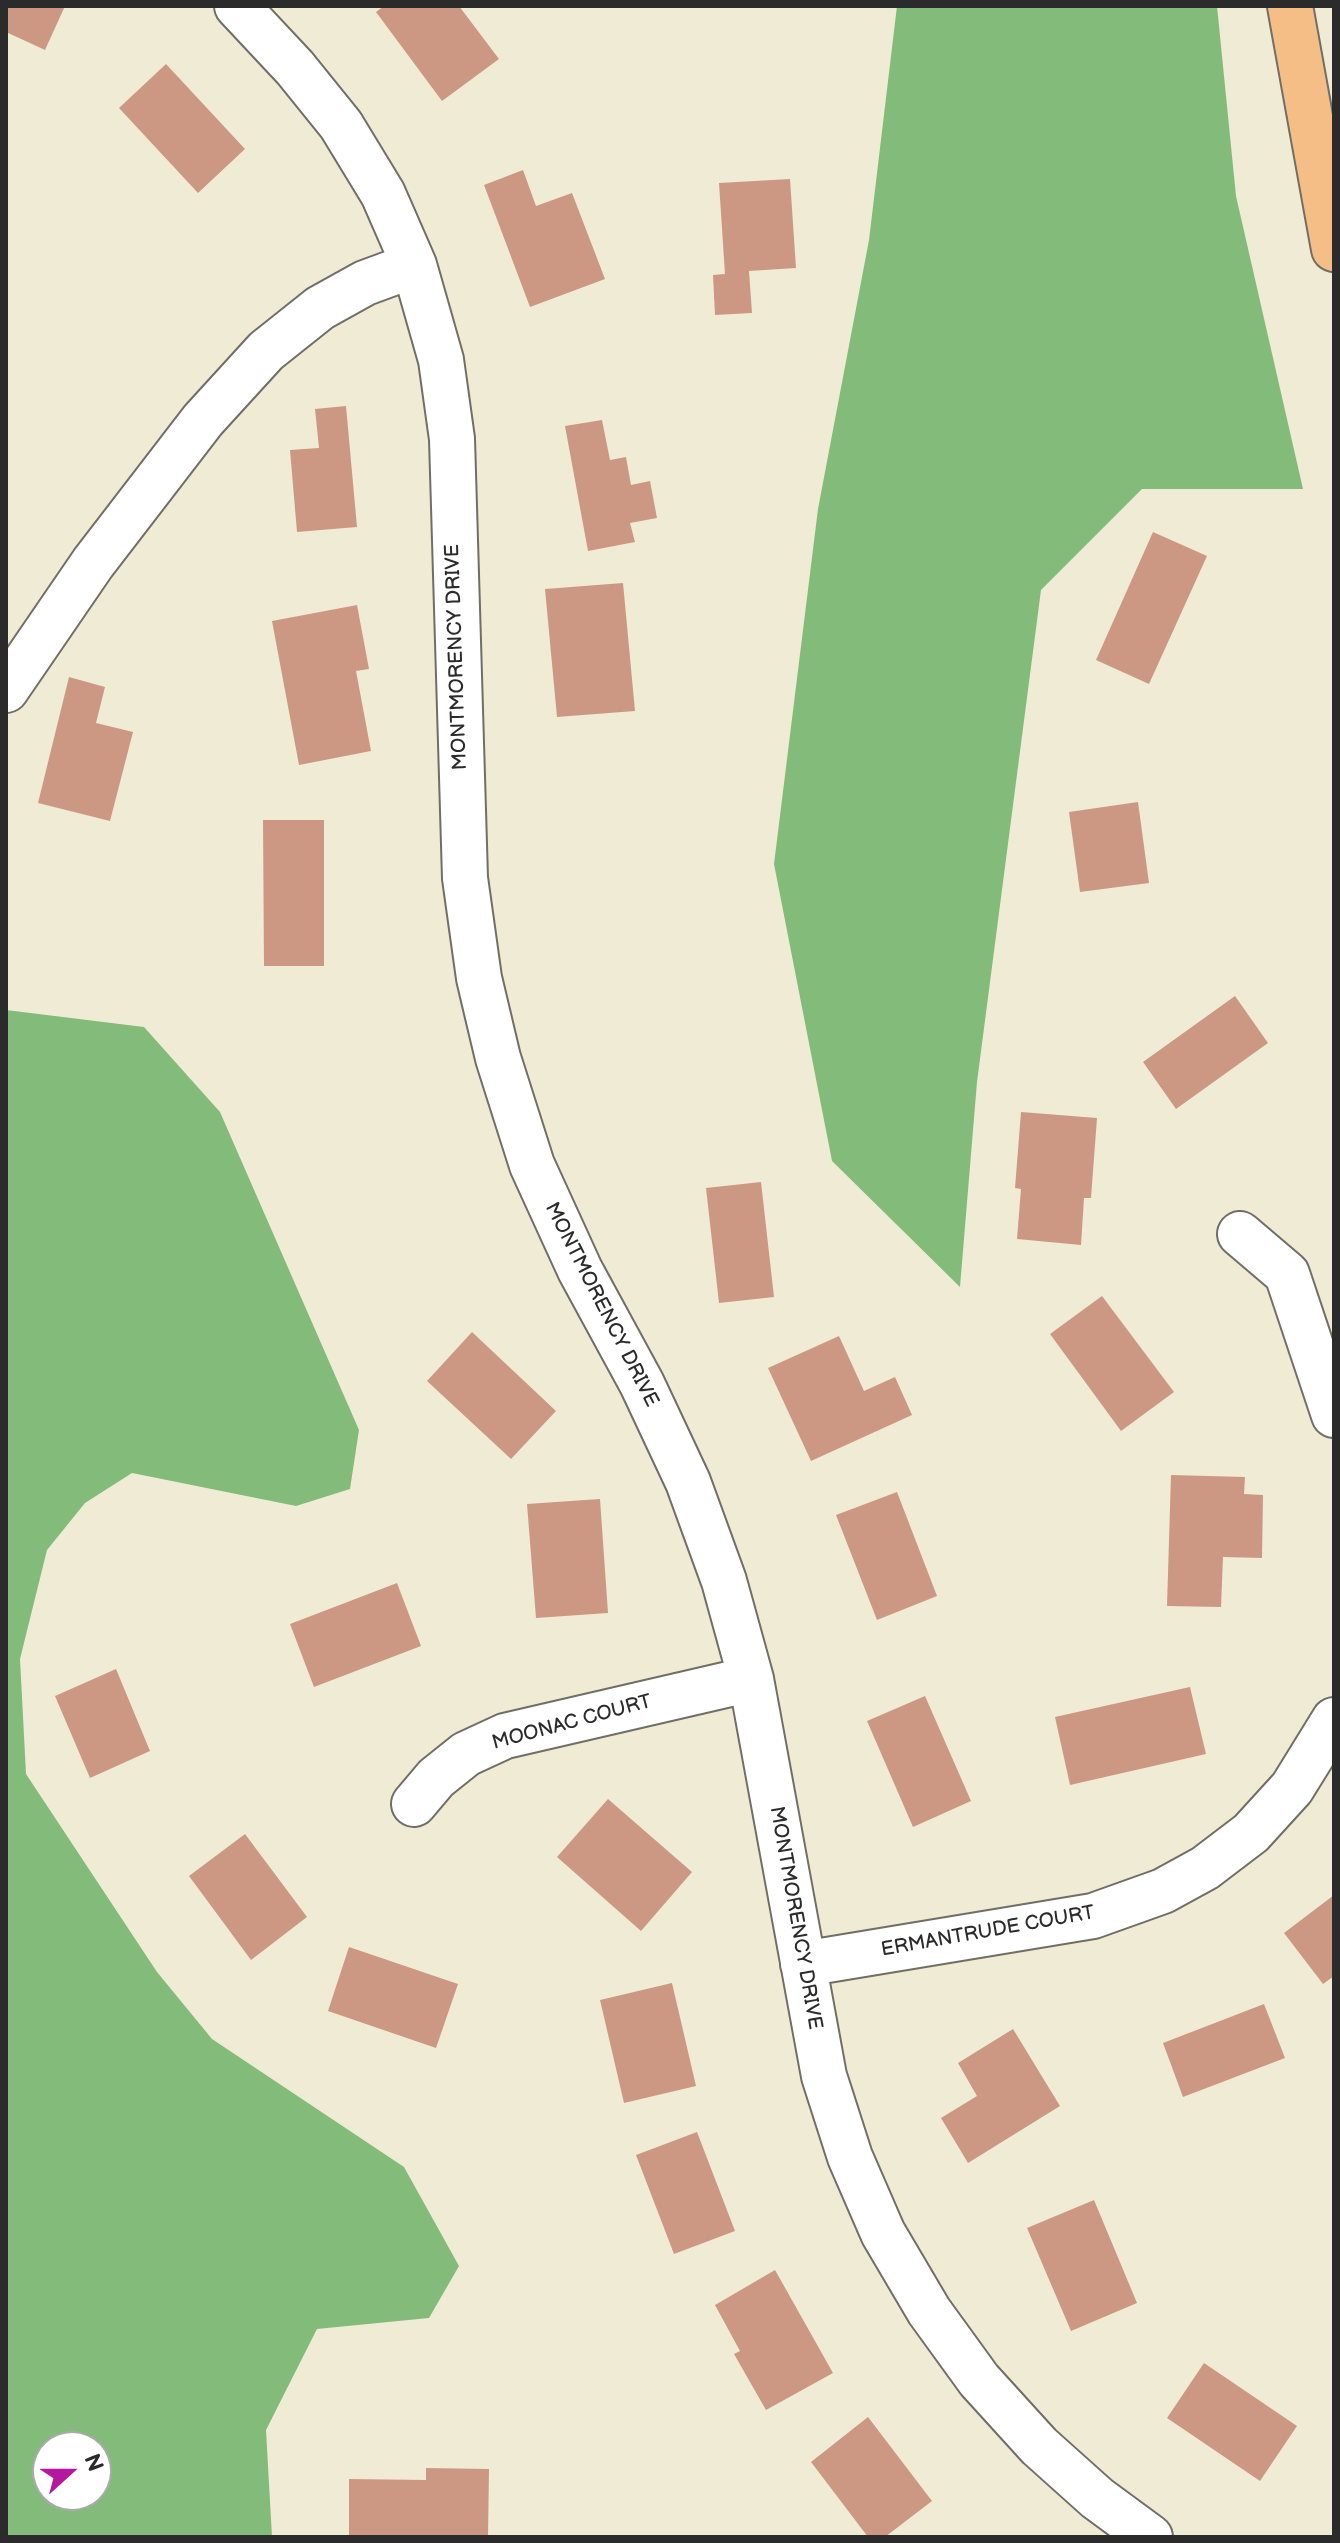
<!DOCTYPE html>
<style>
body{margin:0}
#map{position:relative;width:1340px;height:2543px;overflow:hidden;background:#f0ebd5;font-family:"Balsamiq Sans",sans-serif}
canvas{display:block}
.frame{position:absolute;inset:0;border:8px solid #2b2b2b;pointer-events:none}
.north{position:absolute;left:32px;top:2431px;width:80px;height:80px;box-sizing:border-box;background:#fff;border:2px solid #aaa;border-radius:50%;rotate:69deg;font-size:22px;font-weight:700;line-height:32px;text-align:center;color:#2b2b2b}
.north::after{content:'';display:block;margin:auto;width:28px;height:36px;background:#b5179e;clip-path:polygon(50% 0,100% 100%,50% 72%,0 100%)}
</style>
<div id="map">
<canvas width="1340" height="2543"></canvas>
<div class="frame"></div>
<div class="north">N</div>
</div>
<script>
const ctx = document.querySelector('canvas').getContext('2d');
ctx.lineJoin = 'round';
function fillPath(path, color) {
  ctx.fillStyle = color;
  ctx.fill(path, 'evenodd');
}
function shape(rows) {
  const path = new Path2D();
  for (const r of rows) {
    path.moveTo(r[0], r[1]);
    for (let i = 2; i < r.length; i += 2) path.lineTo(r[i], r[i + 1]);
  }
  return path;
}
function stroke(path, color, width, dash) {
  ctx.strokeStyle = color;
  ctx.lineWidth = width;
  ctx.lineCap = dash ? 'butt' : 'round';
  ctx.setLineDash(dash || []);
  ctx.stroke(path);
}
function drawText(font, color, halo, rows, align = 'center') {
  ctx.font = font + ' "Balsamiq Sans",sans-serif';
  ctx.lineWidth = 7;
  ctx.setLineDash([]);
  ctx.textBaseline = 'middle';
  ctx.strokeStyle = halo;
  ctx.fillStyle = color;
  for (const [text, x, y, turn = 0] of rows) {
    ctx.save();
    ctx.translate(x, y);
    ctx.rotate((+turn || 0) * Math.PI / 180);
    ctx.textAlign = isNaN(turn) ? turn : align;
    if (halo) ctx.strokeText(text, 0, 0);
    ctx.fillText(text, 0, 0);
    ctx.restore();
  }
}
fillPath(shape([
 [897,6,1217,6,1236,196,1303,489,1142,489,1041,590,977,1082,960,1287,832,1161,774,864,818,509,869,240],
 [6,1010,144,1027,220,1112,359,1430,350,1489,296,1506,132,1473,85,1503,47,1550,20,1659,26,1774,157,1972,212,2039,404,2167,459,2266,429,2318,317,2329,266,2430,272,2537,6,2537],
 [48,2447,96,2447,96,2495,48,2495]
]), '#83bc7a');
fillPath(shape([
 [6,6,65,6,45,50,6,32],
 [384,6,459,6,499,59,442,101,376,12],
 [166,64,245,149,198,193,119,108],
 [523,170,536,206,572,193,605,279,530,307,484,185],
 [790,179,796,268,749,271,752,313,715,315,713,275,725,274,719,183],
 [346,406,357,527,297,532,290,450,319,448,315,409],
 [602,420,610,460,626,457,631,485,650,481,657,518,630,523,635,542,588,551,565,426],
 [1153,532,1207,556,1149,684,1096,660],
 [623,583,635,711,557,717,545,589],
 [357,605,369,669,356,671,371,751,299,765,272,621],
 [69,677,105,687,96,723,133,732,110,821,38,803],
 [1138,802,1149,883,1080,892,1069,812],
 [263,820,324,820,324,966,264,966],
 [1235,996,1268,1043,1176,1109,1143,1062],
 [1021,1112,1097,1118,1091,1198,1084,1198,1081,1245,1017,1239,1021,1189,1015,1188],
 [761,1182,774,1297,719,1303,706,1188],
 [1102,1296,1174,1392,1121,1431,1050,1334],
 [472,1332,556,1411,511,1459,427,1381],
 [839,1336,864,1391,895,1377,912,1415,811,1461,768,1368],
 [1171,1475,1245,1477,1244,1494,1263,1495,1262,1558,1223,1557,1221,1607,1167,1606],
 [897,1492,937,1596,877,1620,836,1515],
 [600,1499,608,1613,536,1618,527,1504],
 [397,1583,421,1646,314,1687,290,1624],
 [116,1669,150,1751,90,1778,55,1696],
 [1190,1687,1206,1754,1070,1785,1055,1717],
 [925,1696,971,1801,913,1827,867,1721],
 [608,1799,692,1872,641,1931,557,1857],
 [245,1834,307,1917,251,1960,189,1876],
 [1334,1895,1334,1976,1323,1984,1284,1933],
 [349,1947,458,1984,436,2048,328,2011],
 [672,1983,696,2086,624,2103,600,2000],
 [1264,2004,1285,2058,1183,2097,1163,2043],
 [1013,2029,1060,2106,968,2163,941,2118,977,2096,958,2063],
 [697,2132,735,2231,674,2254,636,2155],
 [1094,2200,1137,2303,1071,2331,1027,2228],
 [775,2270,833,2373,766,2410,734,2354,740,2351,715,2305],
 [1204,2363,1297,2426,1260,2481,1167,2418],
 [868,2417,932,2501,885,2537,868,2537,811,2462],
 [426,2468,489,2469,488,2537,349,2537,349,2479,426,2480]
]), '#cd9883');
const minor = shape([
 [237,6,295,68,341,125,383,194,414,265,441,360,452,439,465,878,479,978,498,1058,532,1165,580,1270,642,1384,688,1482,724,1581,751,1679,824,2076,850,2157,883,2233,929,2311,979,2380,1039,2446,1097,2498,1150,2537],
 [6,690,93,563,203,420,266,351,320,308,365,283,414,265],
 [1240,1234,1287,1274,1334,1415],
 [414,1804,436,1778,466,1754,505,1736,751,1679],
 [803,1964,1093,1916,1163,1891,1205,1868,1251,1833,1292,1788,1334,1720]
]);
const highway = shape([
 [1290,6,1334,249]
]);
stroke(minor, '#706e66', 48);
stroke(highway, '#706e66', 48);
stroke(minor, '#fff', 44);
stroke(highway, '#f5be86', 44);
drawText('20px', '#2b2b2b', '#fff', [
 ["MONTMORENCY DRIVE",457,657,-92],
 ["MONTMORENCY DRIVE",601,1305,63],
 ["MOONAC COURT",572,1723,-15],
 ["MONTMORENCY DRIVE",795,1918,80],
 ["ERMANTRUDE COURT",988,1932,-10]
]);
</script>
